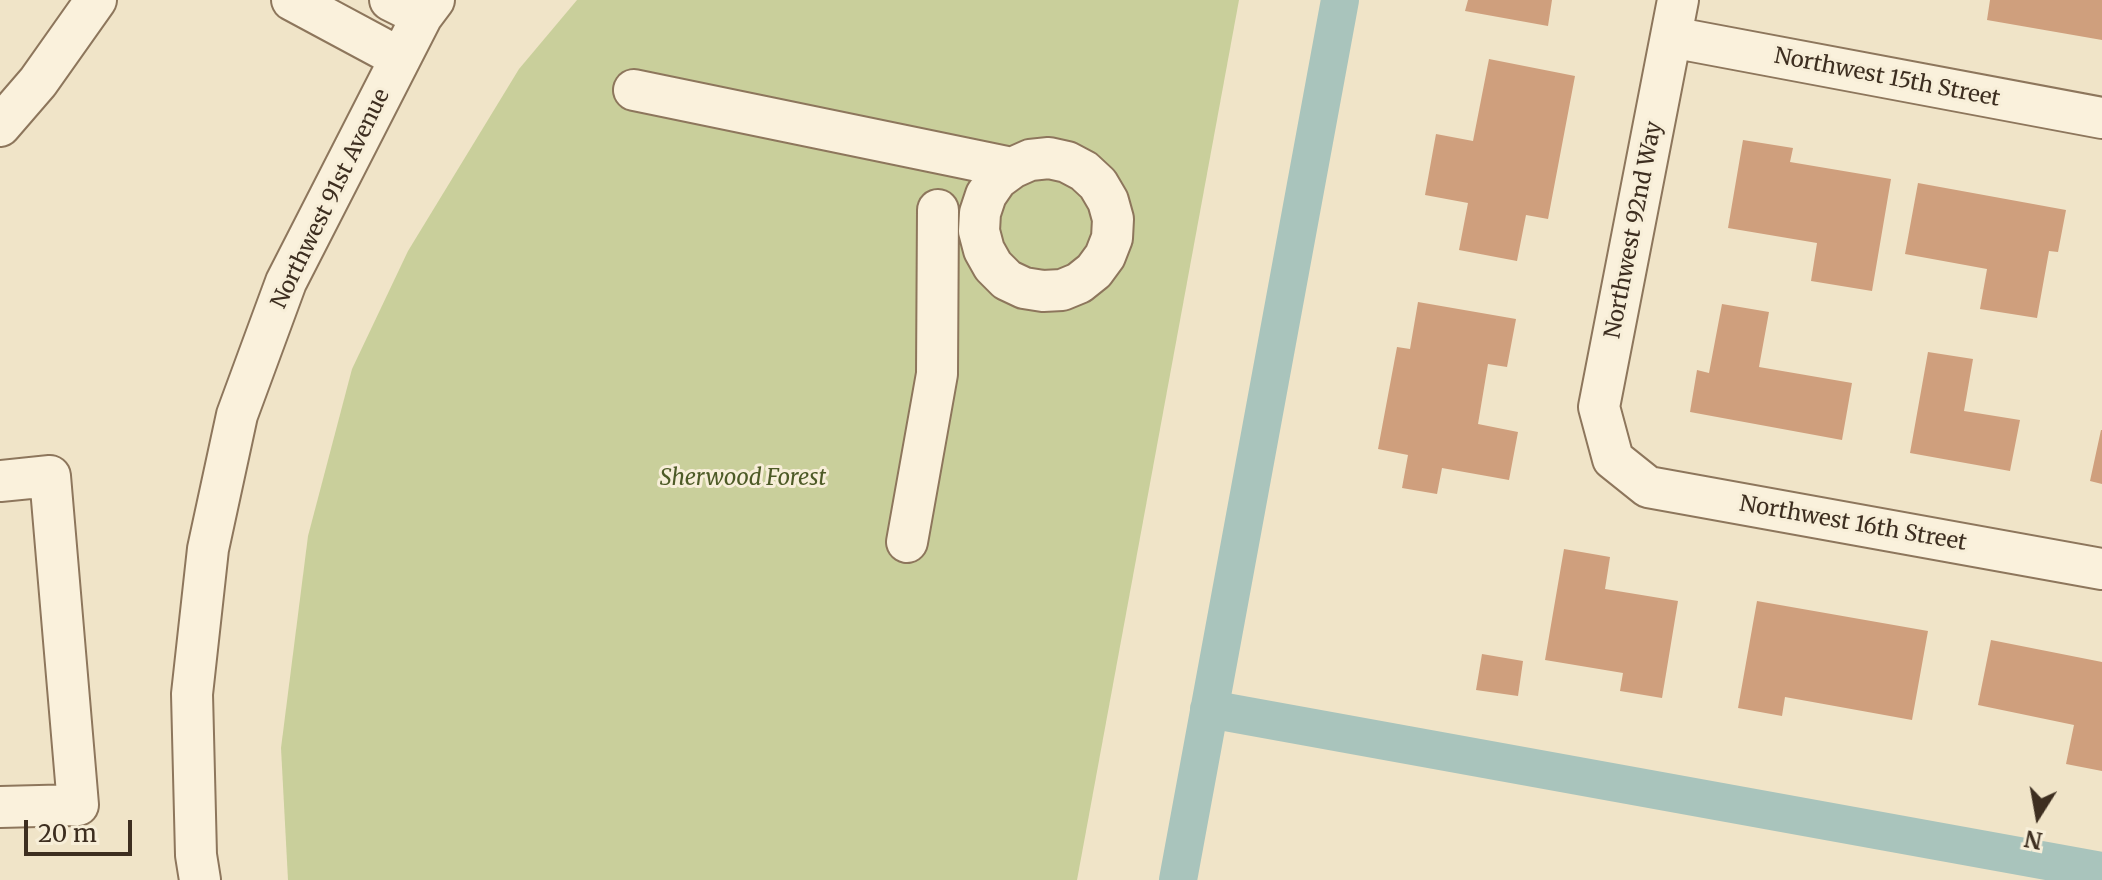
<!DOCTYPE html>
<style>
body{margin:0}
#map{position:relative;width:2102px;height:880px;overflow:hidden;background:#f0e4c8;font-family:Merriweather,serif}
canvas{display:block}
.north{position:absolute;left:1998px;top:776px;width:80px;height:80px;-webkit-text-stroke:6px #f7eed8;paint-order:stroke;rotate:191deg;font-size:22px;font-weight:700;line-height:32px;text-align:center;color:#3d2e20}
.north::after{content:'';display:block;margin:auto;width:28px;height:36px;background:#3d2e20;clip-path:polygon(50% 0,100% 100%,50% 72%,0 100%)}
.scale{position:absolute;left:24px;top:820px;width:108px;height:36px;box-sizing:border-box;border:4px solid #3d2e20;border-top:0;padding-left:10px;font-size:24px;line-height:28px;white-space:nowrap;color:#3d2e20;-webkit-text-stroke:6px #f7eed8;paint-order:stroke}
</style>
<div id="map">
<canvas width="2102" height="880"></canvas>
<div class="north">N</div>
<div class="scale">20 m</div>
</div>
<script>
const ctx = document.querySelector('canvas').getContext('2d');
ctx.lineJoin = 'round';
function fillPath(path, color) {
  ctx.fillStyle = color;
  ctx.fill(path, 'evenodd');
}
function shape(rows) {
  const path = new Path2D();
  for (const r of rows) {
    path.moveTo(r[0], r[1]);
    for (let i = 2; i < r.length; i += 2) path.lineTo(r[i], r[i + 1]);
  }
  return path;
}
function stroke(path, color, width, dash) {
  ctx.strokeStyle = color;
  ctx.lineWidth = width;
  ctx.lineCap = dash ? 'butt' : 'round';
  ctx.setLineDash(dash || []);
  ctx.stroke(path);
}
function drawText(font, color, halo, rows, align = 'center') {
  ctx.font = font + ' Merriweather,serif';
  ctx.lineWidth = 6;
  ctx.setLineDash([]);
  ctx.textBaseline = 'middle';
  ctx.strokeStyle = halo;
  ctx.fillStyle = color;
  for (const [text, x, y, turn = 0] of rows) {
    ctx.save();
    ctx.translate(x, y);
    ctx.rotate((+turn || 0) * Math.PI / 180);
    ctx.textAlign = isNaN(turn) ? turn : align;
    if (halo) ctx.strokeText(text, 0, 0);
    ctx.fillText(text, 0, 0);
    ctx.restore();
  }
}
fillPath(shape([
 [577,0,1239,0,1077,880,288,880,281,748,308,536,352,369,408,251,519,69]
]), '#c9cf9b');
stroke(shape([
 [1209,709,2102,871],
 [1178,880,1340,0]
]), '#a9c4bc', 38);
fillPath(shape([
 [1468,0,1552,0,1548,26,1465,11],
 [1990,0,2102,0,2102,40,1987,20],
 [1489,59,1575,76,1548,219,1526,215,1517,261,1459,250,1468,203,1425,195,1436,134,1473,141],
 [1743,140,1793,148,1790,162,1891,179,1872,291,1811,281,1817,243,1728,228],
 [1918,183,2066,210,2058,252,2049,251,2037,318,1980,309,1987,269,1905,254],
 [1418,302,1516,319,1507,367,1488,364,1478,424,1518,432,1509,480,1442,468,1437,494,1402,488,1408,455,1378,449,1397,347,1410,349],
 [1722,304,1769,312,1759,367,1852,383,1842,440,1690,412,1697,370,1709,373],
 [1928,352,1973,359,1964,411,2020,420,2010,471,1910,453],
 [2101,430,2102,430,2102,484,2090,481],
 [1564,549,1610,557,1605,589,1678,601,1662,698,1620,691,1623,673,1545,660],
 [1757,601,1928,631,1912,720,1785,697,1782,716,1738,708],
 [1991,640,2102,662,2102,771,2066,764,2074,725,1978,705],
 [1482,654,1523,661,1518,696,1476,690]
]), '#cf9f7d');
const minor = shape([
 [292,0,400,58],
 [390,0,422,16],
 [1678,0,1599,407,1613,459,1648,487,2102,569],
 [1671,37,2102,118],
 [634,90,1012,168,1030,160,1049,158,1067,162,1084,171,1098,184,1108,201,1113,219,1112,238,1105,256,1094,271,1079,283,1062,290,1043,291,1024,288,1007,280,993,266,984,250,979,231,980,213,986,195,997,179,1012,168],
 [0,126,38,82,96,0],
 [0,481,50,476,78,805,0,807],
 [907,542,937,374,938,210],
 [200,880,196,855,192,694,208,549,237,415,286,282,422,16,434,0]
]);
stroke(minor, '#8d765c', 44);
stroke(minor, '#faf1dc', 40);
drawText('22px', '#3d2e20', '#f7eed8', [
 ["Northwest 15th Street",1887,78,11],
 ["Northwest 91st Avenue",331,199,-64],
 ["Northwest 92nd Way",1634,230,-79],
 ["Northwest 16th Street",1853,524,10]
]);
drawText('italic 22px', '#4d5a26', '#f7eed8', [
 ["Sherwood Forest",743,479]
]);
</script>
